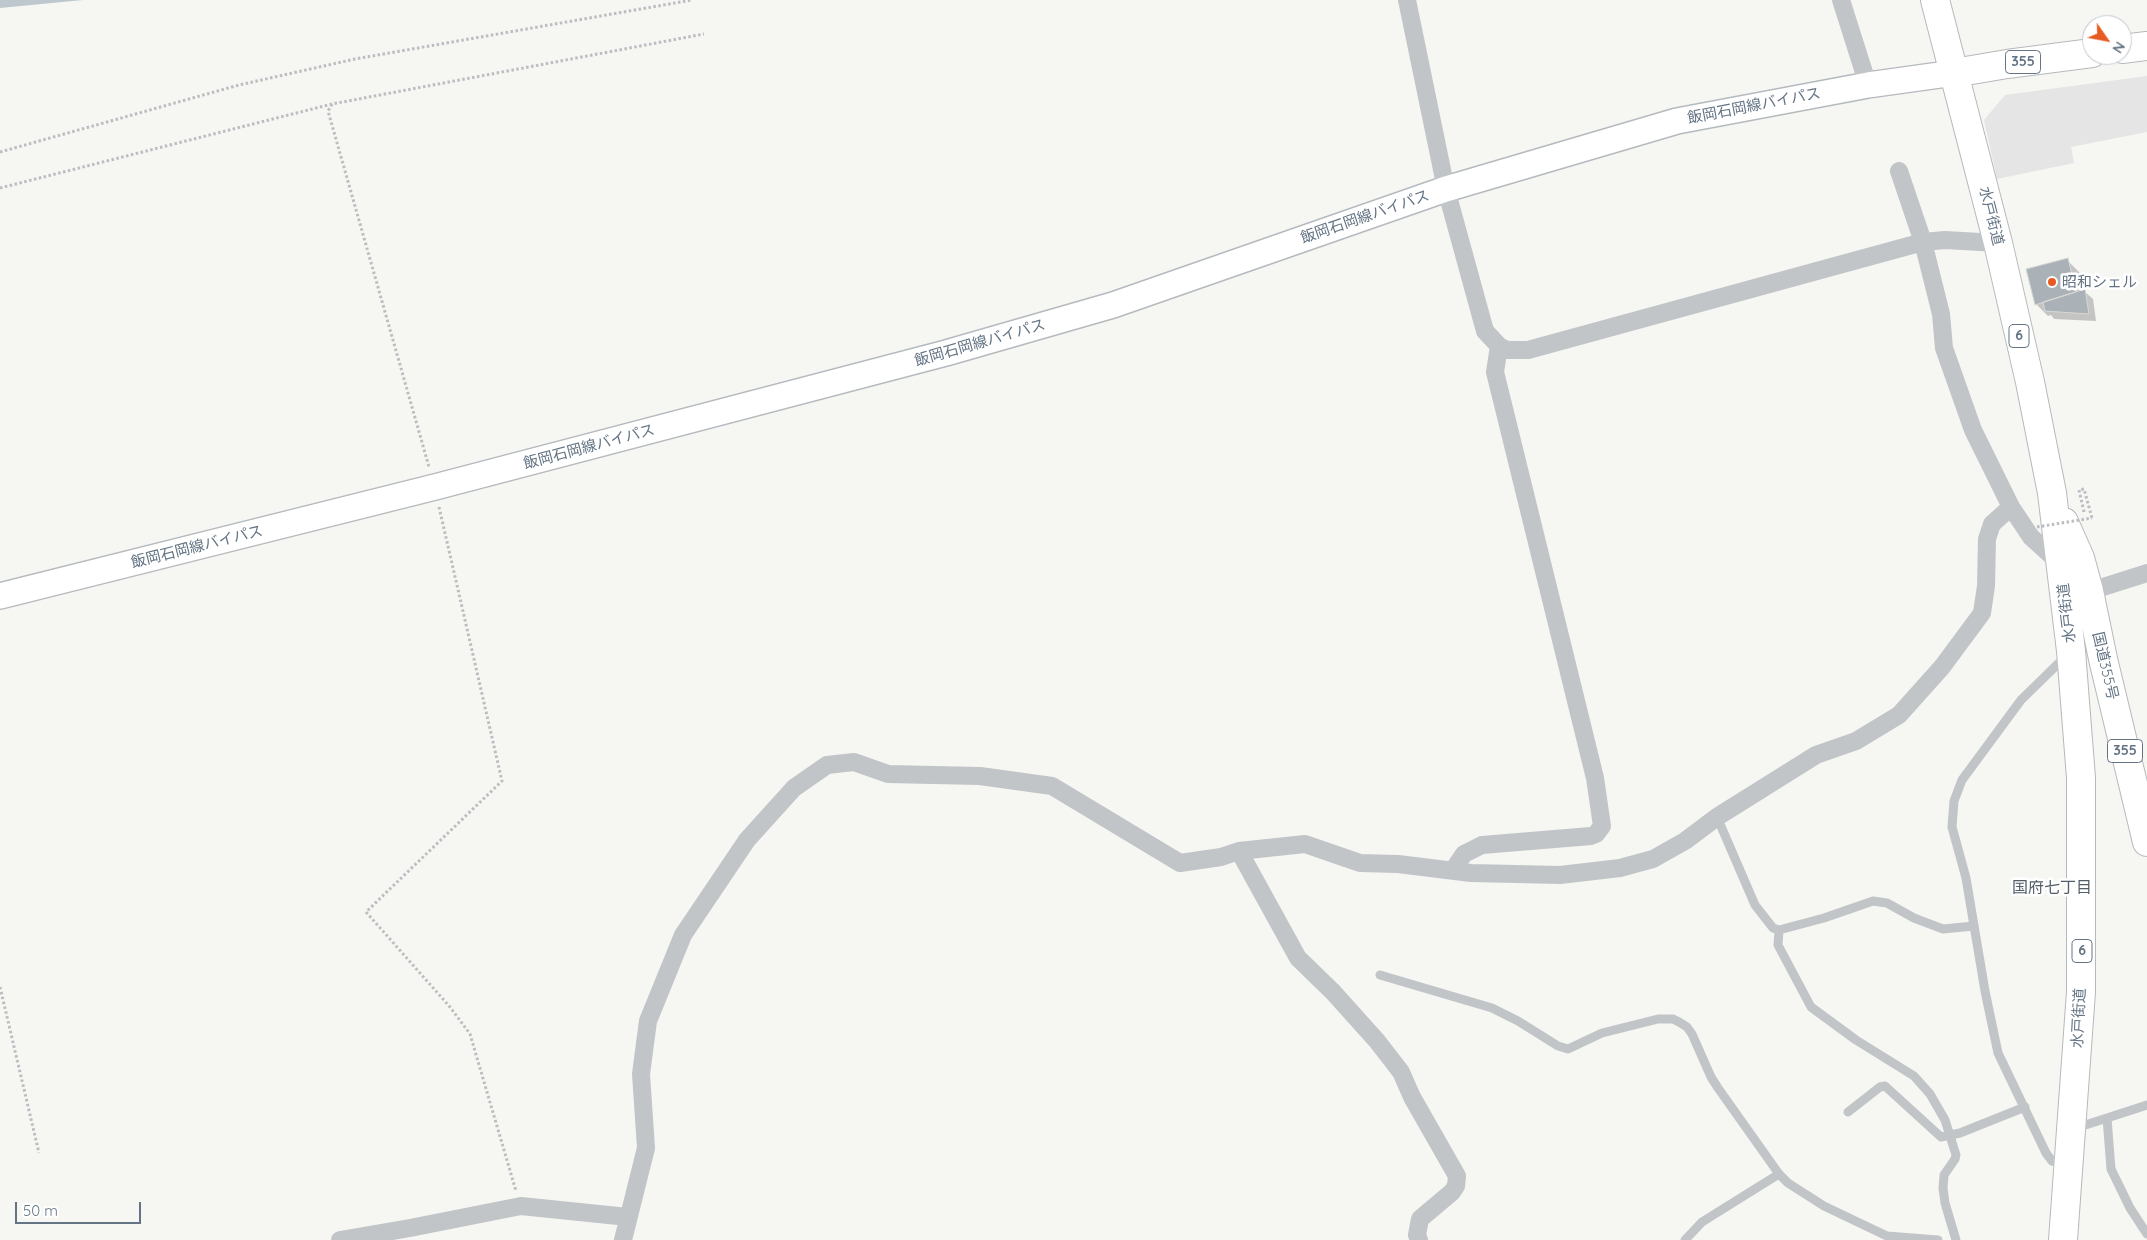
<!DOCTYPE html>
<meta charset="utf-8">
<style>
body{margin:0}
#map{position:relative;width:2147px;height:1240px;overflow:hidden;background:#f6f6f3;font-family:Quicksand,sans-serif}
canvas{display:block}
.north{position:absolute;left:2082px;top:15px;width:50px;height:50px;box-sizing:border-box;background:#fff;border:1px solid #c1c7ce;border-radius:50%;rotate:123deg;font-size:14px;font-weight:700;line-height:20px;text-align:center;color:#647484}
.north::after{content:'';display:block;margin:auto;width:18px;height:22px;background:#e75b22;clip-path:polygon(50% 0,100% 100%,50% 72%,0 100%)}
.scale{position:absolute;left:15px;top:1202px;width:126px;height:22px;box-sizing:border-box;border:2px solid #647484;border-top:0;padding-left:6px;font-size:15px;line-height:18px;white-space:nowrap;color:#647484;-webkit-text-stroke:4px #fff;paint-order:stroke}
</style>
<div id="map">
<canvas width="2147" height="1240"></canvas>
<div class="north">N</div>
<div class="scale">50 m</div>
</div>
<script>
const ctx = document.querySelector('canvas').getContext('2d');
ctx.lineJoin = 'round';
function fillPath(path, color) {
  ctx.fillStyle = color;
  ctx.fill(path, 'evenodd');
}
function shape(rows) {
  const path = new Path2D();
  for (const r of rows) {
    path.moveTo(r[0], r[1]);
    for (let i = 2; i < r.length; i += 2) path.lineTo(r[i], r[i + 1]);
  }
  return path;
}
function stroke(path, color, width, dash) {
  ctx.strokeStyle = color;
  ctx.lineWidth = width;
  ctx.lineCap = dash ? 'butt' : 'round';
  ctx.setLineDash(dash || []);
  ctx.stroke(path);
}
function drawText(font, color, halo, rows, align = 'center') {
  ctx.font = font + ' Quicksand,"Noto Sans JP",sans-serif';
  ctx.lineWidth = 5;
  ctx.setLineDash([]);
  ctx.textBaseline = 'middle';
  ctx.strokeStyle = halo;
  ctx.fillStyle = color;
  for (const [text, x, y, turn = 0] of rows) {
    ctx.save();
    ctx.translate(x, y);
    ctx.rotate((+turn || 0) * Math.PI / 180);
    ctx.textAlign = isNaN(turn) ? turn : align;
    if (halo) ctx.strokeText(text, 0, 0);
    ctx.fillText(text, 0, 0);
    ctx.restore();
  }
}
fillPath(shape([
 [2147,76,2147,132,2071,147,2074,163,1997,179,1984,120,2005,95]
]), '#e4e5e4');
fillPath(shape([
 [0,0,83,0,0,8]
]), '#bec7cd');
fillPath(shape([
 [2067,260,2079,272,2084,291,2093,299,2096,321,2054,319,2051,315,2048,316,2036,304]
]), '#0003');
const building = shape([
 [2068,258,2076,292,2035,305,2026,269,2068,258],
 [2085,289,2089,314,2045,311,2043,302,2085,289]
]);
fillPath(building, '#aab2b8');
stroke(building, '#d7d8d5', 1);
const secondary = shape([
 [0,596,435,487,946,353,1113,305,1446,189,1677,121,1868,85,1954,73]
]);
const trunk = shape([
 [1935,0,1998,243,2030,382,2052,493,2071,651,2081,778,2081,992,2063,1240],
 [2122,49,2147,46],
 [1954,73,2007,64,2092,53],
 [2064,522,2080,558,2089,591,2103,659,2147,842]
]);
stroke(secondary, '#b5babf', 28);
stroke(trunk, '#b6b9bc', 30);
stroke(shape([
 [332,104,328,111,429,467],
 [0,152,239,85,355,59,692,0],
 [0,188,332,104,704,34],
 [439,507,502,781,366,912,450,1007,470,1034,516,1191],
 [2084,512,2079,490,2084,489,2092,518],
 [0,987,39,1153]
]), '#bbbdc0', 3, [2.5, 2.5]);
stroke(shape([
 [1717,817,1755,905,1773,928,1779,930,1824,918,1873,901,1887,903,1914,918,1943,929,1974,926],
 [1779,930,1778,945,1811,1007,1856,1040,1914,1076,1930,1094,1945,1120,1956,1155,1955,1159,1944,1175,1943,1188,1945,1203,1956,1240],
 [1380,975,1492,1008,1518,1021,1558,1046,1568,1049,1602,1033,1658,1019,1673,1019,1679,1022,1687,1027,1692,1034,1711,1077,1718,1088,1779,1174,1788,1183,1824,1206,1887,1236,1938,1240],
 [1848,1112,1880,1087,1885,1086,1941,1137,1960,1133,2025,1107],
 [2107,1118,2111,1169,2130,1208,2147,1234],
 [2073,1129,2147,1105],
 [2065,1164,2052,1161,2046,1153,1998,1053,1985,991,1966,878,1952,827,1954,801,1962,780,2021,700,2067,655],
 [1685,1240,1702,1222,1779,1174]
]), '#c1c5c8', 9);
stroke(shape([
 [1407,0,1446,189,1485,331,1499,346,1507,350,1528,350,1923,242,1945,240,1998,243],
 [1841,0,1868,85],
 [1899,171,1923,242,1941,314,1944,348,1973,430,2011,507,2031,537,2052,556,2060,560,2067,559],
 [2081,594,2147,573],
 [1239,851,1298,958,1333,992,1377,1041,1401,1072,1412,1097,1457,1176,1456,1186,1452,1192,1420,1219,1417,1235,1419,1240],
 [1453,870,1464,854,1482,845,1591,836,1596,834,1602,826,1595,778,1495,372,1499,346],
 [340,1240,410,1228,521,1206,628,1217],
 [623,1240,646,1148,641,1074,648,1021,683,935,747,840,794,788,827,765,854,762,888,774,980,776,1052,786,1180,863,1221,857,1239,851,1305,844,1360,863,1398,864,1471,873,1560,875,1620,868,1653,859,1685,841,1717,817,1816,755,1856,741,1899,715,1942,667,1982,613,1986,586,1987,539,1992,524,2011,507]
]), '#c1c5c8', 18);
stroke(secondary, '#fff', 25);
stroke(trunk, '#fff', 28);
stroke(shape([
 [2037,527,2092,518]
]), '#bbbdc0', 3, [2.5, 2.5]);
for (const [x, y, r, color] of [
 [2052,282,5,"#e75b22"]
]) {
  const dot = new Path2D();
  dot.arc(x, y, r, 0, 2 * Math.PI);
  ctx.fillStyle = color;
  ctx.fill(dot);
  stroke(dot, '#fff', 2);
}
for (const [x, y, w] of [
 [2023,62,35],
 [2019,336,20],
 [2125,751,35],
 [2082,951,20]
]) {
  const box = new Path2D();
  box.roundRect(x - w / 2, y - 11.5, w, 23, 4);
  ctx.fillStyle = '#fff';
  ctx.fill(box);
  stroke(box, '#647484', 1);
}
drawText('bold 14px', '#647484', null, [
 ["355",2023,62],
 ["6",2019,336],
 ["355",2125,751],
 ["6",2082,951]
]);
drawText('15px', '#647484', '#fff', [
 ["飯岡石岡線バイパス",1754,106,-11],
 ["水戸街道",1991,216,76],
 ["飯岡石岡線バイパス",1365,217,-19],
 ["飯岡石岡線バイパス",980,343,-16],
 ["飯岡石岡線バイパス",589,447,-15],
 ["飯岡石岡線バイパス",197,547,-14],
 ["水戸街道",2067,613,-97],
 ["国道355号",2105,666,77],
 ["水戸街道",2079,1018,-87]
]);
drawText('15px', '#647484', '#fff', [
 ["昭和シェル",2062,282]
], 'left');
drawText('16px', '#525e69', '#fff', [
 ["国府七丁目",2052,888]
]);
</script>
